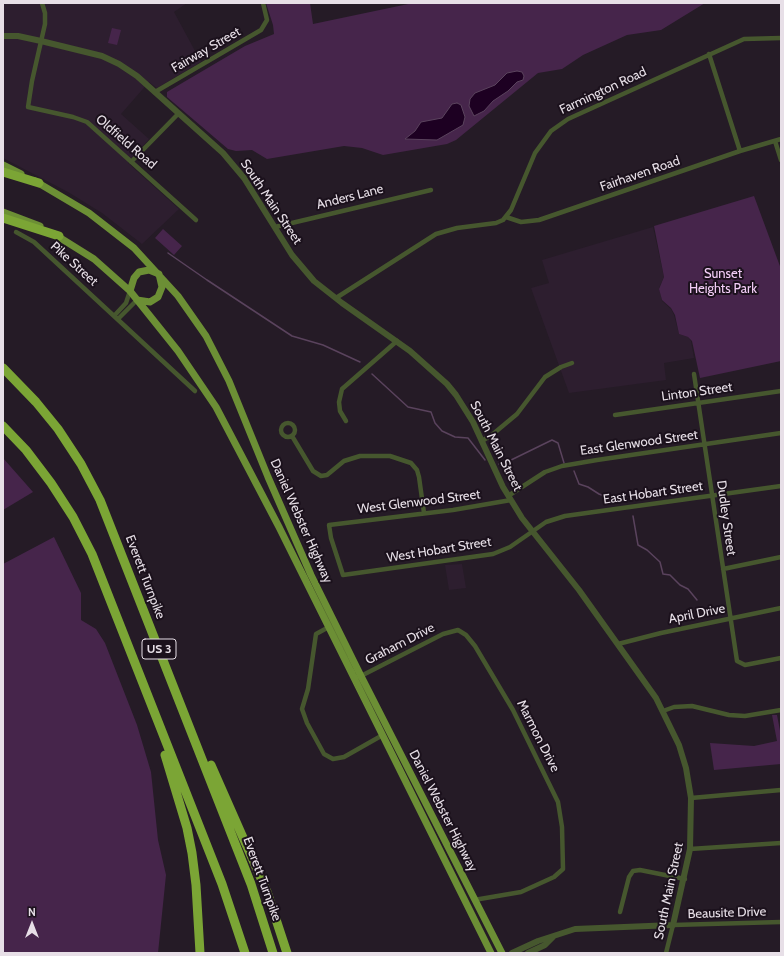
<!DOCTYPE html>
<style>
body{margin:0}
#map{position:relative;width:784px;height:956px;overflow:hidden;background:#251b26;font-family:Cabin,sans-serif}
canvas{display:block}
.frame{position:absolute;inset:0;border:4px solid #e7dfe7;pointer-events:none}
.north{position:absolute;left:12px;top:904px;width:40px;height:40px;-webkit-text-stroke:3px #1b111c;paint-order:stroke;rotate:0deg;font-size:11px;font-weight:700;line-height:16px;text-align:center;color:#e7dfe7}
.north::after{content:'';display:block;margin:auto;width:14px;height:18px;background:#e7dfe7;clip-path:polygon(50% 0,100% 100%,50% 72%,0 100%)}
</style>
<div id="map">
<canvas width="784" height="956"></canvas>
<div class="frame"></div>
<div class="north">N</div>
</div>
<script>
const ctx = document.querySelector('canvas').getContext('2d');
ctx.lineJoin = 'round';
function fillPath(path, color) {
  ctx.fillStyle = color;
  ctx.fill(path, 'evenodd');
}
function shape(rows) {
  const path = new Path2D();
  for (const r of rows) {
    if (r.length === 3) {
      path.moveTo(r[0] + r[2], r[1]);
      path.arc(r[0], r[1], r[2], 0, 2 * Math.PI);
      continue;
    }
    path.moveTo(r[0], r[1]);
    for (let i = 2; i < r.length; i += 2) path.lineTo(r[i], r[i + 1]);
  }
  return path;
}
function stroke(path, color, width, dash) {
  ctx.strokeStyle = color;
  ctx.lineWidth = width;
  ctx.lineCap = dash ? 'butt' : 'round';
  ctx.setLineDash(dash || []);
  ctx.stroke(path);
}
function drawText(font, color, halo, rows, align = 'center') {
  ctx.font = font + ' Cabin,sans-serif';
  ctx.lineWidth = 4;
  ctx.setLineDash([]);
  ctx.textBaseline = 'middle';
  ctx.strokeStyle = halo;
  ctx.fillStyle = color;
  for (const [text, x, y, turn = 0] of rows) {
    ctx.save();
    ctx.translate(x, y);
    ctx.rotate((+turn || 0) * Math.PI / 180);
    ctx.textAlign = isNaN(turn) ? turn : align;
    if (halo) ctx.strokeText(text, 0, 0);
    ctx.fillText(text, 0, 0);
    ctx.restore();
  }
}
fillPath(shape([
 [3,3,187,3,174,12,201,62,157,88,149,82,121,114,149,139,128,163,179,209,142,244,102,213,68,192,3,158],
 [653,227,664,277,659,288,662,301,671,309,674,315,679,334,688,337,691,341,694,358,664,363,666,380,569,393,531,288,549,283,542,260],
 [462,564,466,588,449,590,445,565]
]), '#2d1e2f');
fillPath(shape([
 [266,3,310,3,313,24,413,3,705,3,661,30,627,35,583,55,562,69,538,73,456,140,447,144,383,155,362,148,344,146,267,159,252,150,236,151,228,149,167,97,167,92,172,89,245,46,274,34,273,25],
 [112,28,121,30,117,45,108,43],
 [754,196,781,269,781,361,700,378,692,341,688,337,679,334,675,315,671,308,662,300,659,289,664,277,654,226],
 [163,229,182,246,174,255,155,238],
 [3,458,33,492,3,510],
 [54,537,81,593,81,620,96,629,105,643,137,725,151,772,158,840,166,875,158,953,3,953,3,564],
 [772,715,777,715,781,736,781,764,714,770,710,743,754,746,777,741]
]), '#46254b');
const water = shape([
 [517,71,522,72,524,76,523,80,517,82,508,91,493,101,484,111,474,116,469,106,470,99,475,93,495,85,507,73,517,71],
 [457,103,461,105,465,117,463,125,437,140,405,139,415,131,421,122,442,118,452,104,457,103]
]);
fillPath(water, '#1d0022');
stroke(water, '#5a435d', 1);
stroke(shape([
 [168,253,207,280,292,336,323,345,360,362],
 [372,374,408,407,431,412,435,423,442,431,455,437,468,438,485,460],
 [499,464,507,462,552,440,558,443,564,463],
 [574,471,579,484,588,487,599,494,617,501],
 [633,516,638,545,647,550,660,562,663,574,670,575,680,585,688,589,697,600]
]), '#5a435d', 1.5);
stroke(shape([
 [42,3,45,13,45,24,32,81,28,107,73,117,87,122,196,220],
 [709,54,740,151],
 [155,92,261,30,267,20,263,3],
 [775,141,781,160],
 [131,162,178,114],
 [506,217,521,222,539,220,740,151,781,139],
 [275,227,431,190],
 [16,232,34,242,195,391],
 [336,298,436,234,457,228,496,223,503,220,511,210,535,153,551,131,568,119,744,39,781,38],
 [114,316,126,303,130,291],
 [118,319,137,300],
 [694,374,737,661,745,665,781,658],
 [615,415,781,391],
 [346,421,340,411,339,402,342,389,397,341],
 [288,430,7],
 [292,436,313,471,321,476,327,475,344,461,360,456,390,456,411,463,417,470,419,477,424,513],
 [482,441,493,434,517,414,545,377,561,367,572,363],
 [508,496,545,472,562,466,597,460,781,433],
 [511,500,453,510,329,525,331,538,343,575,493,554,510,547,546,522,565,516,781,486],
 [723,569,781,557],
 [327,628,316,634,308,689,302,709,307,723,324,754,333,759,344,757,381,736],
 [618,644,661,633,781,608],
 [359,677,443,634,458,630,466,635,475,646,513,710,558,802,562,827,563,869,554,877,521,892,474,900],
 [663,711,674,707,692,706,729,715,745,716,781,710],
 [691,798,781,790],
 [690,849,781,843],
 [620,912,629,877,633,871,640,870,685,879],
 [666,953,673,925,781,922]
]), '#46572e', 4.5);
stroke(shape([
 [3,36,18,36,41,41,102,56,119,64,137,76,223,153,244,178,292,255,314,281,342,303,410,351,447,384,456,395,473,422,503,487,522,518,579,590,656,698,679,745,686,768,691,798,690,849,673,925,575,929,538,941,512,953],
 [528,953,545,945,553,937]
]), '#46572e', 6);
stroke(shape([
 [3,165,21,174],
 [35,181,89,213,134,248,178,296,206,336,229,381,268,477,311,575,361,676,502,953],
 [3,212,40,226],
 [54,234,94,259,130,291,178,351,216,407,279,527,491,953],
 [130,291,134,278,139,272,149,270,159,274,162,287,158,297,150,302,137,300]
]), '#6c8f35', 7);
stroke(shape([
 [3,172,39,183],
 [3,218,59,236],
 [3,368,36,402,58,429,81,464,100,500,251,884,273,953],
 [3,426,26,450,51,483,73,517,92,554,222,884,245,953],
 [165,755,187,828,192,853,196,885,200,953],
 [211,765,267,892,287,953]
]), '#7ba535', 9);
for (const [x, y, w] of [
 [159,649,34]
]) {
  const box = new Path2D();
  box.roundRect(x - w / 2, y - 10, w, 20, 3);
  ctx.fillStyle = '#1b111c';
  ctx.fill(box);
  stroke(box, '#e7dfe7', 1);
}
drawText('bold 12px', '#e7dfe7', null, [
 ["US 3",159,649]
]);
drawText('13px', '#e7dfe7', '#1b111c', [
 ["Fairway Street",206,50,-30],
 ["Farmington Road",603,91,-25],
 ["Oldfield Road",126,142,41],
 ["Fairhaven Road",640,174,-19],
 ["Anders Lane",350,197,-14],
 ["South Main Street",271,202,56],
 ["Pike Street",74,264,42],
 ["Linton Street",697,392,-8],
 ["East Glenwood Street",639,443,-8],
 ["South Main Street",496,446,63],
 ["East Hobart Street",653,493,-8],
 ["West Glenwood Street",419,502,-7],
 ["Dudley Street",726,518,82],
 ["Daniel Webster Highway",301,521,66],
 ["West Hobart Street",439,550,-9],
 ["Everett Turnpike",145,577,69],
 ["April Drive",697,614,-11],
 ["Graham Drive",400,644,-27],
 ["Marmon Drive",538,736,63],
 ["Daniel Webster Highway",443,811,63],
 ["Everett Turnpike",262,879,70],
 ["South Main Street",669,891,-78],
 ["Beausite Drive",727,913,-2]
]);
drawText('13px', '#f3cdf7', '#1b111c', [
 ["Sunset",723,274],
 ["Heights Park",723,289]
]);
</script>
